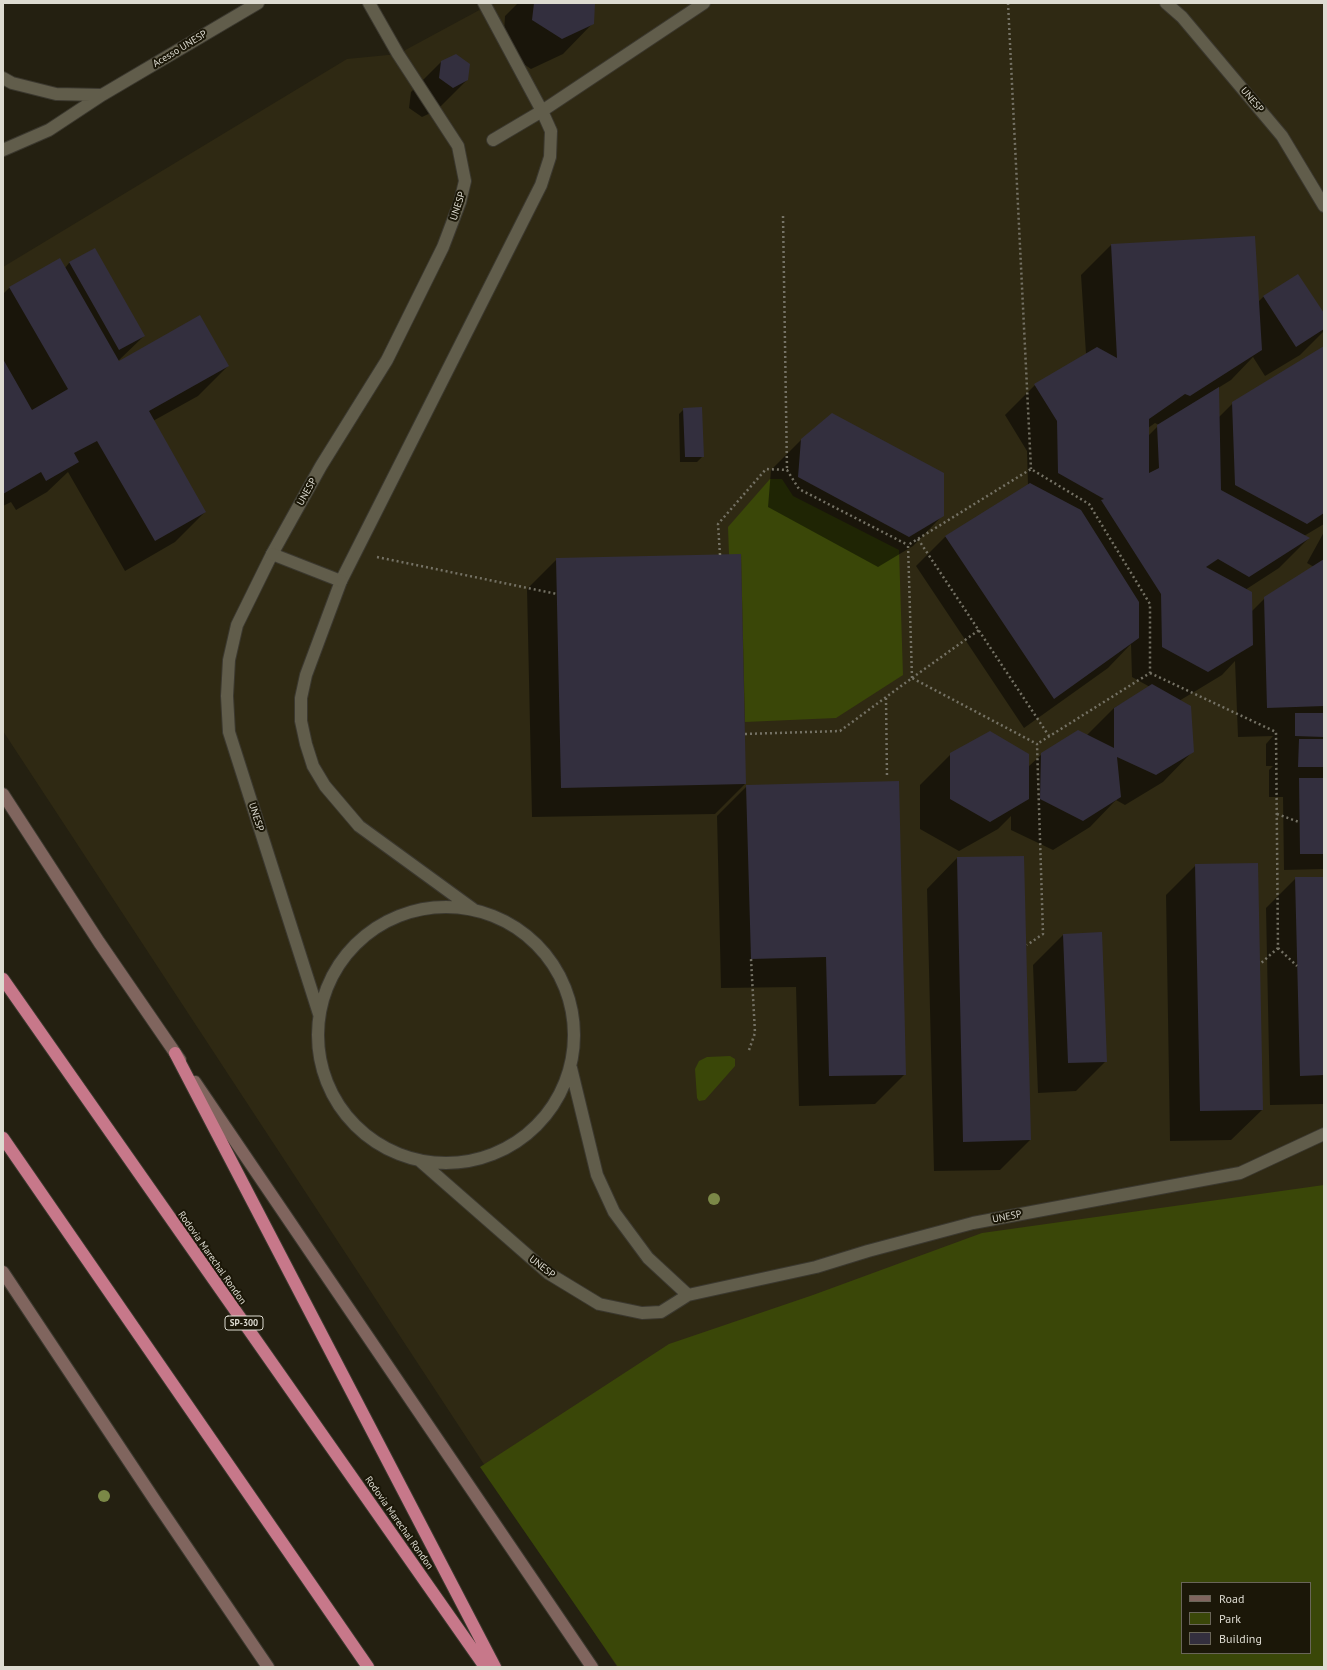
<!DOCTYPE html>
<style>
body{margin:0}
#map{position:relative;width:1327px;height:1670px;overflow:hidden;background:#242011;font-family:"PT Sans",sans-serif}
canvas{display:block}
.frame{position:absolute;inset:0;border:4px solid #dddbd1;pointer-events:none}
.legend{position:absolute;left:1181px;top:1582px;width:130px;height:72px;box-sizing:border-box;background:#1b1708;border:1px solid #696558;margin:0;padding:5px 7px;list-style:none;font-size:12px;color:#dddbd1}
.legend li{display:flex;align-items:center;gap:8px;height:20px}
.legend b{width:20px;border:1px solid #696558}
</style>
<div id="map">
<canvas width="1327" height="1670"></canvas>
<div class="frame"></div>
<ul class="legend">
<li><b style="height:5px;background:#80655e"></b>Road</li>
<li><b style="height:11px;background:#3a4708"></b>Park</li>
<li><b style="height:11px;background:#332f3e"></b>Building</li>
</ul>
</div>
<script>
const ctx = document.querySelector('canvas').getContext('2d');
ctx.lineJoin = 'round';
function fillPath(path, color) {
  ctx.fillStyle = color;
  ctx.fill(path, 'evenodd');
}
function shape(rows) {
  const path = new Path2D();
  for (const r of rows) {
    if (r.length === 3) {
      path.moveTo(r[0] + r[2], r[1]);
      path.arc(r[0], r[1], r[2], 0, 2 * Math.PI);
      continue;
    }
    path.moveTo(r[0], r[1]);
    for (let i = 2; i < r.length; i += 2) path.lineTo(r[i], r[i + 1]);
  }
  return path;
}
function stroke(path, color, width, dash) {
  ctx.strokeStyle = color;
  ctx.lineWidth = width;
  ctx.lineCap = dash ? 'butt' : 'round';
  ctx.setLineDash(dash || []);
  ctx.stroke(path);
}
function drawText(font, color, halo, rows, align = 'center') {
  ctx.font = font + ' "PT Sans",sans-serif';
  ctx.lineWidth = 4;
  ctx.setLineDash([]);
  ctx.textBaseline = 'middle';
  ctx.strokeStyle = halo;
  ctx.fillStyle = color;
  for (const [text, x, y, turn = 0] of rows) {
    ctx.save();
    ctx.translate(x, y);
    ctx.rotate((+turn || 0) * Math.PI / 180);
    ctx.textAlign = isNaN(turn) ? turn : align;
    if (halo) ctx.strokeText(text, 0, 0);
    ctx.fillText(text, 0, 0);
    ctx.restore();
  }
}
fillPath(shape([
 [487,3,1324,3,1324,1331,694,1667,617,1667,3,731,3,267,347,59,398,54,485,7]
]), '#2f2913');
fillPath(shape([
 [770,479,782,479,793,496,899,550,903,675,836,718,745,722,741,555,729,555,728,527],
 [730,1056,735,1059,735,1066,705,1100,699,1101,697,1098,695,1069,699,1061,707,1057],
 [1324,1185,1324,1667,618,1667,480,1467,669,1344,813,1295,982,1233],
 [1182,1583,1310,1583,1310,1653,1182,1653]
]), '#3a4708');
fillPath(shape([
 [518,3,594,3,593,23,563,54,531,69,503,50,505,16],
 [441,62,467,80,437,110,422,117,409,108,411,92],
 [1254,237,1258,302,1264,296,1324,315,1324,331,1300,355,1265,376,1253,357,1231,380,1218,388,1219,417,1233,403,1324,348,1324,524,1304,536,1308,539,1279,568,1245,590,1252,611,1265,598,1314,567,1307,563,1324,532,1324,869,1284,870,1283,797,1269,797,1269,770,1273,766,1266,766,1266,744,1273,736,1238,737,1235,661,1222,675,1179,701,1193,751,1163,782,1125,805,1116,800,1090,827,1053,850,1011,830,1011,816,998,829,959,851,920,829,920,785,951,754,1028,767,1042,754,1087,735,1114,708,1150,687,1132,677,1131,644,1108,668,1024,728,916,566,946,536,1028,486,1027,451,1005,415,1035,385,1086,354,1081,275,1111,245],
 [1155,423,1159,425,1148,436,1148,428],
 [94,249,144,336,117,362,228,366,198,396,153,421,205,512,175,542,125,571,68,472,47,492,16,510,11,502,3,506,3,294,10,287,65,268,69,263],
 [684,409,703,456,697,462,680,462,679,414],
 [801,440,943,515,913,546,878,567,768,507,771,470],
 [557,559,745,784,715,814,532,817,527,589],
 [747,786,905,1074,875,1104,799,1106,796,987,721,988,717,816],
 [1023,857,1030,1140,1000,1170,934,1171,927,889,957,858],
 [1257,864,1262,1110,1231,1140,1170,1141,1166,895,1196,865],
 [1296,878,1324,878,1324,1104,1270,1105,1266,908],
 [1063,935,1106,1061,1076,1091,1038,1093,1033,965]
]), '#0007');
fillPath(shape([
 [534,3,595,3,594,24,562,39,532,20],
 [456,54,470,64,468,80,453,88,439,78,441,61],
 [1255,236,1262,350,1190,396,1185,394,1149,419,1149,473,1159,468,1157,425,1219,387,1221,490,1310,538,1249,577,1218,559,1206,567,1252,592,1253,645,1208,672,1162,647,1161,594,1101,500,1104,499,1058,473,1057,421,1034,384,1097,347,1117,358,1111,244],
 [95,248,145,336,119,350,69,262],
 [60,258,119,361,200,315,229,366,149,411,206,512,155,541,97,441,74,453,79,462,46,481,41,472,3,494,3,359,32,410,68,389,9,287],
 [1298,274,1324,313,1324,329,1296,347,1263,296],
 [1324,346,1324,513,1307,524,1235,485,1232,402],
 [702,407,704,457,685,457,683,408],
 [832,413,944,473,944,516,909,537,798,477,801,439],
 [1030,483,1081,510,1139,602,1139,638,1054,699,945,536],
 [741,554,746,784,561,788,556,558],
 [1324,559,1324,706,1267,708,1264,597],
 [1152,684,1191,706,1194,752,1156,775,1117,757,1121,797,1083,821,1040,799,1041,753,1078,730,1114,748,1114,708],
 [1295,713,1324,713,1324,737,1295,736],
 [990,731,1029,754,1029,799,990,822,950,799,950,753],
 [1299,739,1324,739,1324,767,1298,767],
 [1299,778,1324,778,1324,854,1300,854],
 [899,781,906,1075,829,1076,826,957,751,959,746,785],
 [1024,856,1031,1140,963,1142,957,857],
 [1258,863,1263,1110,1200,1111,1195,864],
 [1295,877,1324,877,1324,1075,1300,1076],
 [1102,932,1107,1062,1068,1063,1063,934]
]), '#332f3e');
const service = shape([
 [1166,3,1182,17,1282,136,1324,206],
 [493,140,542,111,704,3],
 [446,1035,128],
 [473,909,359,826,325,786,313,766,306,744,301,721,301,698,306,675,341,581,541,185,550,157,551,131,542,111,484,3],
 [319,1014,229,732,227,696,229,660,237,625,272,554,321,466,387,360,443,247,460,202,465,181,458,146,398,54,369,3],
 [571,1068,597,1175,614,1212,648,1258,688,1295],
 [419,1160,548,1273,599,1304,642,1313,661,1312,688,1295,816,1267,868,1251,973,1223,1240,1173,1324,1134]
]);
const minor = shape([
 [3,78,12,83,56,94,102,95],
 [3,150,49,130,102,95,258,3],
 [272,554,341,581]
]);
const secondary = shape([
 [3,794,99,942,180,1060],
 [195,1082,592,1667],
 [3,1272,156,1502,268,1667]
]);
const motorway = shape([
 [3,979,485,1667],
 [175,1053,495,1667],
 [3,1138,368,1667]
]);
stroke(service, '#3b382f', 14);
stroke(minor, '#3b382f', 14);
stroke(secondary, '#3b382f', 14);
stroke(motorway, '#3b382f', 14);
stroke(shape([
 [1008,3,1031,469],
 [783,216,787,470],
 [918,539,1049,736],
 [720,555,718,524,766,469,787,470,799,489,908,545],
 [377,557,557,594],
 [1150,673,1276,732,1278,948,1260,964],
 [912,678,908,545,1031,469,1089,504,1150,604,1150,673,1037,744],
 [912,678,979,630],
 [886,698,887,777],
 [745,734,840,731,912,678,1037,744,1043,934,1027,945],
 [1277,814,1299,822],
 [1278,948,1297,966],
 [749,1050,755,1033,751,959]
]), '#757265', 2.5, [2, 3]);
stroke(service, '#615d4b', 12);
stroke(minor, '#615d4b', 12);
stroke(secondary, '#80655e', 12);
stroke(motorway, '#c7788a', 12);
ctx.fillStyle = '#7b8847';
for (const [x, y] of [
 [714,1199],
 [104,1496]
]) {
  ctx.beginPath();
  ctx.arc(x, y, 6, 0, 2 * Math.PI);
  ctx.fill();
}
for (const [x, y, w] of [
 [244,1323,38]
]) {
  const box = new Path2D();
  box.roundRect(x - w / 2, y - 7, w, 14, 3);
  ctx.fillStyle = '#1b1708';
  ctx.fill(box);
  stroke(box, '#dddbd1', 1);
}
drawText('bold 9px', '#dddbd1', null, [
 ["SP-300",244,1323]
]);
drawText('10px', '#dddbd1', '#1b1708', [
 ["Acesso UNESP",180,49,-31],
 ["UNESP",1252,100,50],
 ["UNESP",458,206,-72],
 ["UNESP",307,492,-61],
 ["UNESP",256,817,72],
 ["UNESP",1007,1217,-11],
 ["Rodovia Marechal Rondon",212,1258,55],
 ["UNESP",542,1267,38],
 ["Rodovia Marechal Rondon",399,1523,55]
]);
</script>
